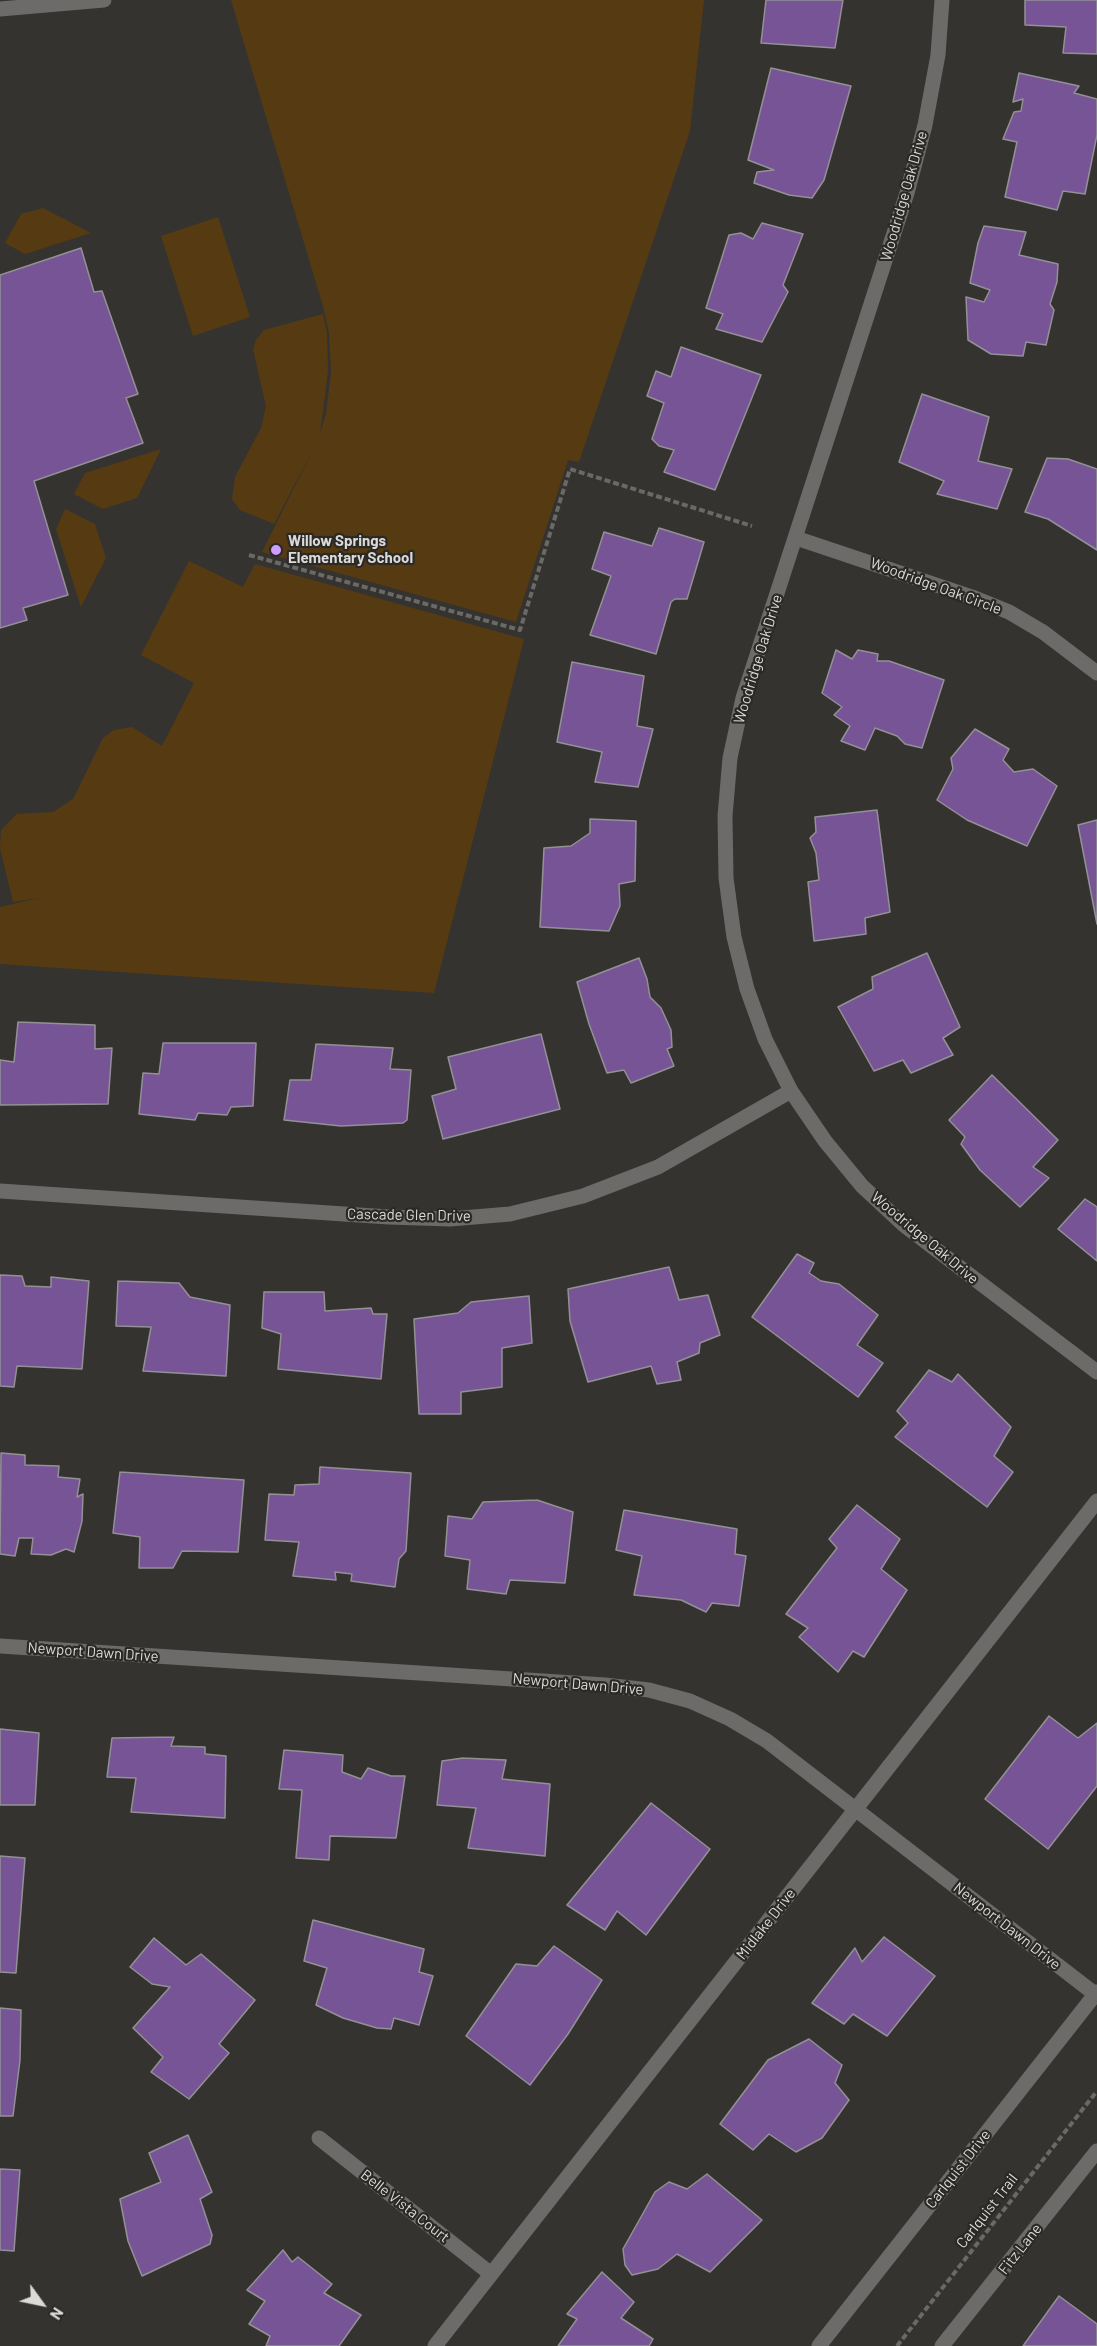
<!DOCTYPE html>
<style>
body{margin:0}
#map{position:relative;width:1097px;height:2346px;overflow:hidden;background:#353330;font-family:Barlow,sans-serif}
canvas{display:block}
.north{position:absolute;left:12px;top:2274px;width:60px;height:60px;-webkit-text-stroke:4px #2b2926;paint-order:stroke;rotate:123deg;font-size:16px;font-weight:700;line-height:24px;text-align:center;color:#dbdad8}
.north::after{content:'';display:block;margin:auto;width:21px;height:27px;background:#dbdad8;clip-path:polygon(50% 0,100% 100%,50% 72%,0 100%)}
</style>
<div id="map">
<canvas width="1097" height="2346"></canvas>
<div class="north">N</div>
</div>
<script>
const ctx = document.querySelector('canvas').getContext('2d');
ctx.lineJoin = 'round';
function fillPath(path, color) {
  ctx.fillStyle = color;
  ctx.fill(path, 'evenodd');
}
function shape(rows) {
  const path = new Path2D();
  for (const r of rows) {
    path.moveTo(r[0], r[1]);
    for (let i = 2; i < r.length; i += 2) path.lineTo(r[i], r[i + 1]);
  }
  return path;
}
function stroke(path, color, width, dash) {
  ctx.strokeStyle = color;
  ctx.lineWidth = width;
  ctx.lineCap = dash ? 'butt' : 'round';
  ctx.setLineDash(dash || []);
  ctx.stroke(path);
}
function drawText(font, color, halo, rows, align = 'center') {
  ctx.font = font + ' Barlow,sans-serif';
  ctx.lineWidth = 4.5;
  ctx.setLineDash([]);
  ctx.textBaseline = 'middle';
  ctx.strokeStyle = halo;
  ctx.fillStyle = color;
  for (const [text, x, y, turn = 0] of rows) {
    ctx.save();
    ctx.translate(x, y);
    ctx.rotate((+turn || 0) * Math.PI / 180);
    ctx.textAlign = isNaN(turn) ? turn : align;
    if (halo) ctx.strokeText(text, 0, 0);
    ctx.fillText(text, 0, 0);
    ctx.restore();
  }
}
fillPath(shape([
 [231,0,704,0,690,131,579,462,568,460,516,622,262,552,316,444,274,524,240,510,232,499,235,477,261,428,266,406,253,349,256,340,264,330,323,314,327,333,328,371,320,434,326,414,331,372,329,333,323,306],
 [43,208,91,233,25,254,5,243,21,214],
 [218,217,250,317,193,336,161,236],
 [161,449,137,498,103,509,74,494,85,473],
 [65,509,95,524,106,558,81,607,56,529],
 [189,561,243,587,255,564,524,639,434,993,0,964,0,907,39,898,13,902,0,848,1,830,17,814,53,812,73,799,103,738,114,730,132,727,162,746,194,683,141,655]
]), '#563b12');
const building = shape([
 [766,0,843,0,835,48,761,43,766,0],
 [1025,0,1097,0,1097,54,1063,53,1066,27,1025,25,1025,0],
 [771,68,851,86,824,180,812,198,789,195,754,183,757,172,774,170,748,160,771,68],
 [1019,73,1079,86,1074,93,1097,99,1097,135,1085,194,1063,191,1057,210,1005,197,1017,142,1003,139,1014,112,1021,111,1023,99,1013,102,1019,73],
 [762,223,803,234,783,285,788,292,762,342,716,329,723,314,706,308,729,235,741,233,753,239,762,223],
 [984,226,1026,232,1019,255,1058,264,1057,282,1050,304,1054,310,1046,345,1026,342,1023,356,991,354,968,340,966,297,984,302,990,290,970,283,978,243,984,226],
 [81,248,94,292,102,291,138,394,126,398,143,443,34,481,68,595,23,608,27,620,0,628,0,275,81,248],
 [681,347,761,375,715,490,664,472,674,450,659,446,652,439,664,403,647,396,656,371,671,377,681,347],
 [922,394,989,417,978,461,1012,469,997,509,937,494,944,481,899,462,922,394],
 [1047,458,1068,459,1097,469,1097,550,1048,519,1025,512,1047,458],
 [659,528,704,542,687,599,675,599,671,602,656,654,590,635,611,576,592,569,604,532,652,546,659,528],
 [836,650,852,659,858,650,878,654,877,661,889,661,944,680,922,748,905,744,897,736,875,728,865,750,841,741,850,726,834,715,842,707,822,693,836,650],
 [572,662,644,676,637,726,653,729,638,787,595,782,602,752,557,742,572,662],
 [975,729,1009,749,1003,760,1014,772,1033,769,1057,786,1027,846,967,820,937,800,953,769,951,758,975,729],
 [877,810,890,912,865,918,866,934,814,941,808,882,819,880,816,853,810,838,816,832,815,817,877,810],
 [590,819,636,821,635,881,619,884,620,906,609,931,540,927,544,848,571,846,590,833,590,819],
 [1097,820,1097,924,1078,825,1097,820],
 [927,953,960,1027,943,1038,953,1055,911,1073,903,1060,874,1071,838,1007,873,989,872,977,927,953],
 [639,958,647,979,650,997,661,1008,671,1030,672,1047,667,1049,674,1066,631,1083,624,1070,607,1073,589,1024,577,982,639,958],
 [18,1022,95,1025,95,1049,112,1048,108,1104,0,1105,0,1060,14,1062,18,1022],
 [541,1034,560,1109,443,1139,432,1096,456,1089,448,1057,541,1034],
 [163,1043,256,1043,253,1106,231,1107,227,1115,198,1113,195,1120,139,1114,143,1073,159,1074,163,1043],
 [316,1044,393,1048,390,1069,411,1070,407,1120,403,1123,341,1126,284,1120,290,1080,311,1080,316,1044],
 [992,1075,1058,1140,1033,1167,1049,1178,1020,1207,980,1170,961,1144,965,1137,949,1120,992,1075],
 [1085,1199,1097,1207,1097,1261,1058,1229,1085,1199],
 [797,1254,814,1263,809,1273,821,1281,839,1284,878,1315,857,1345,883,1363,858,1397,752,1317,797,1254],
 [669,1267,679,1300,708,1295,720,1335,700,1343,699,1353,677,1362,681,1380,657,1384,651,1366,588,1382,570,1321,568,1289,669,1267],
 [0,1275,22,1276,25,1286,51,1287,51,1277,89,1281,82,1369,17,1366,14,1387,0,1386,0,1275],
 [118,1281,179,1283,190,1297,230,1305,226,1376,143,1371,151,1327,116,1326,118,1281],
 [264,1292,324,1292,325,1311,371,1308,373,1314,387,1314,381,1379,278,1369,281,1334,262,1328,264,1292],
 [529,1296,532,1343,502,1348,502,1387,461,1392,461,1414,419,1414,414,1319,458,1313,471,1302,529,1296],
 [929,1370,952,1382,958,1374,1011,1427,994,1456,1013,1472,987,1507,895,1437,908,1423,897,1411,929,1370],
 [1,1453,25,1455,25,1465,59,1466,58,1477,80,1479,77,1497,83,1494,82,1521,74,1552,66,1549,51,1555,31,1554,33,1538,19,1538,15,1556,0,1554,1,1453],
 [320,1467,411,1473,406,1551,399,1559,395,1587,351,1581,352,1574,335,1572,336,1580,293,1576,299,1542,265,1540,269,1494,294,1495,295,1485,319,1484,320,1467],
 [120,1472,244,1480,238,1552,182,1551,173,1568,139,1568,140,1537,113,1533,120,1472],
 [537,1500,573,1512,565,1583,510,1580,506,1594,467,1589,470,1560,445,1556,448,1516,472,1519,483,1502,537,1500],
 [857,1505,900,1539,881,1569,907,1590,864,1657,853,1651,838,1672,799,1637,808,1628,786,1614,837,1548,829,1539,857,1505],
 [624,1510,737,1529,735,1554,746,1556,739,1606,712,1603,706,1612,681,1600,634,1595,642,1556,616,1550,624,1510],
 [1049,1716,1078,1738,1097,1723,1097,1786,1048,1849,985,1799,1049,1716],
 [0,1729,39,1733,35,1805,0,1805,0,1729],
 [174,1737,171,1746,205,1747,205,1754,226,1756,225,1818,131,1812,136,1778,107,1777,112,1738,174,1737],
 [284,1750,343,1755,342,1772,361,1779,368,1768,391,1776,405,1776,396,1838,330,1836,329,1860,296,1858,302,1790,279,1789,284,1750],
 [463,1758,506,1760,502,1779,550,1784,545,1856,468,1848,476,1808,437,1805,442,1761,463,1758],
 [651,1803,710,1849,646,1935,617,1911,605,1930,567,1905,651,1803],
 [0,1856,25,1858,16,1973,0,1972,0,1856],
 [313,1920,424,1949,419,1972,433,1976,419,2025,394,2018,391,2029,377,2028,343,2018,316,2005,327,1968,304,1961,313,1920],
 [884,1937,935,1976,887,2036,853,2014,844,2024,812,2003,855,1948,862,1962,884,1937],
 [154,1938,186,1965,201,1954,255,2000,219,2044,229,2053,189,2099,151,2072,163,2057,133,2028,170,1987,152,1984,130,1967,154,1938],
 [554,1946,602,1980,568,2034,530,2085,466,2036,516,1964,537,1966,554,1946],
 [0,2008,21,2010,20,2060,13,2116,0,2116,0,2008],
 [809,2039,842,2065,835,2083,849,2100,822,2138,796,2152,769,2134,753,2150,720,2124,768,2060,809,2039],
 [188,2135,212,2192,200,2199,212,2235,210,2244,142,2276,128,2241,120,2199,161,2182,149,2153,188,2135],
 [0,2169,20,2170,14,2251,0,2250,0,2169],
 [707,2174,762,2220,710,2272,677,2254,658,2269,632,2275,625,2265,623,2249,655,2192,669,2182,687,2189,707,2174],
 [283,2250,292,2262,298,2257,332,2284,324,2293,361,2315,339,2346,266,2346,270,2336,249,2324,265,2301,247,2290,283,2250],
 [602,2272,634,2302,621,2318,653,2339,649,2346,558,2346,577,2319,567,2314,602,2272],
 [1059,2296,1097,2324,1097,2346,1023,2346,1059,2296]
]);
fillPath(building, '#765495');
stroke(building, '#939195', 1.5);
stroke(shape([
 [249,555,520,630,570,469,752,526],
 [897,2346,1097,2091]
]), '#6a6966', 4, [6, 3]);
stroke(shape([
 [942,0,938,55,925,125,907,193,743,698,730,758,725,816,726,878,734,937,747,989,765,1039,791,1091,825,1141,862,1186,904,1225,1097,1372],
 [0,9,104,0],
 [796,538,972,597,1009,612,1043,632,1097,673],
 [0,1191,389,1217,450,1219,510,1214,583,1196,658,1167,791,1091],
 [0,1646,605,1685,649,1690,690,1701,730,1719,767,1741,1095,1994],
 [319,2138,491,2274],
 [435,2346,1097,1501],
 [819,2346,1097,1992],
 [942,2346,1097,2151]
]), '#6c6b69', 15);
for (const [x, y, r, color] of [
 [276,550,6,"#d09dff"]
]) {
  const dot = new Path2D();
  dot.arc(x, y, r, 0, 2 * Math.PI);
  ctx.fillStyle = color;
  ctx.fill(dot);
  stroke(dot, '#2b2926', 2);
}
drawText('15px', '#dbdad8', '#2b2926', [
 ["Woodridge Oak Drive",904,196,-74],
 ["Woodridge Oak Circle",936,586,20],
 ["Woodridge Oak Drive",758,659,-73],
 ["Cascade Glen Drive",409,1215,1],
 ["Woodridge Oak Drive",925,1238,40],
 ["Newport Dawn Drive",93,1652,4],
 ["Newport Dawn Drive",578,1684,5],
 ["Midlake Drive",766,1924,-52],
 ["Newport Dawn Drive",1007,1926,38],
 ["Carlquist Drive",958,2169,-52],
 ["Belle Vista Court",405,2206,38],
 ["Carlquist Trail",987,2211,-52],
 ["Fitz Lane",1020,2249,-52]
]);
drawText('bold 15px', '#dbdad8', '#2b2926', [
 ["Willow Springs",288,541],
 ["Elementary School",288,558]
], 'left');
</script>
